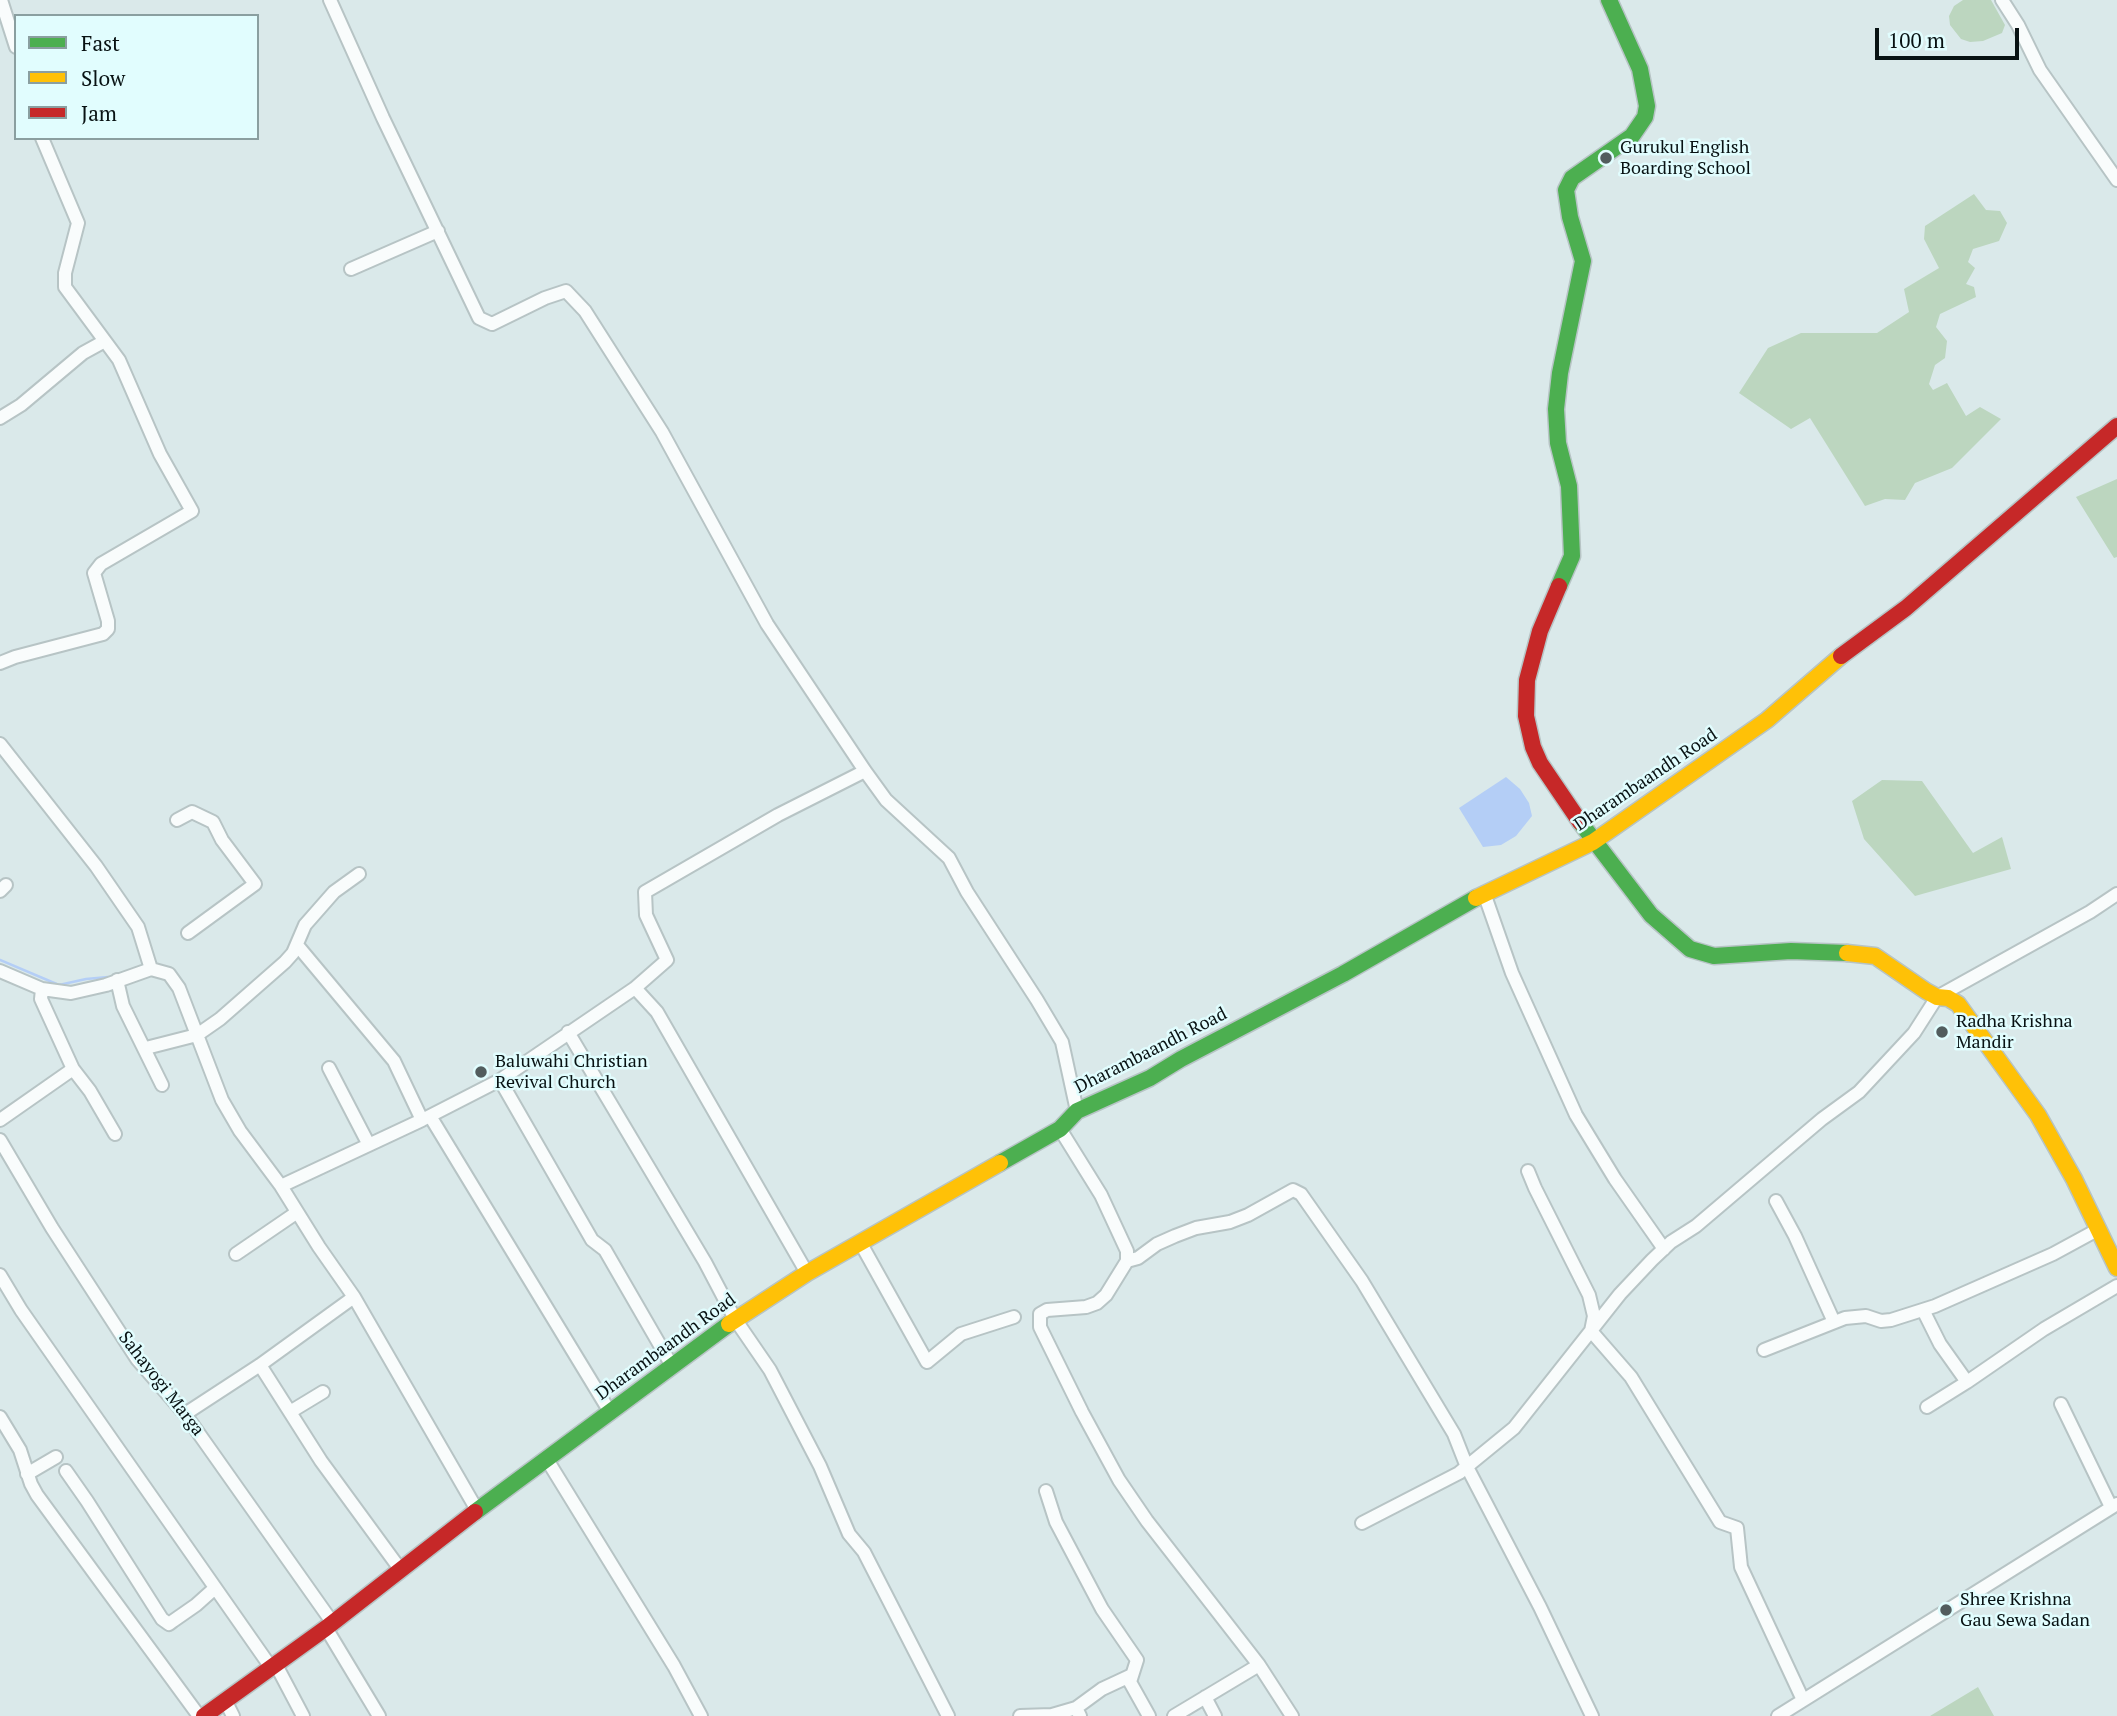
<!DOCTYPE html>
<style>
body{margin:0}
#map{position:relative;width:2117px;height:1716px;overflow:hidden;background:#dae9ea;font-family:"PT Serif",serif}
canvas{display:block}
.legend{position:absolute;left:14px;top:14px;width:245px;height:126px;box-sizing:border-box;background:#e1fdfe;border:2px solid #8a9fa0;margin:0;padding:9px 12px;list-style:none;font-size:21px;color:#081213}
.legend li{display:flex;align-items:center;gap:14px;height:35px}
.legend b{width:35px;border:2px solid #8a9fa0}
.scale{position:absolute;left:1875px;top:28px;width:144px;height:32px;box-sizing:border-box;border:4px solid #081213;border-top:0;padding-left:9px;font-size:21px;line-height:24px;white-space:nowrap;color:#081213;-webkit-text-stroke:5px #e1fdfe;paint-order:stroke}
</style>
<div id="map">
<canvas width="2117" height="1716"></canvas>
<ul class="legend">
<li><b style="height:9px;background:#4caf50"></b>Fast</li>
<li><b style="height:9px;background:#ffc107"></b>Slow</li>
<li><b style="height:9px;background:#c62828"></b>Jam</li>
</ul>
<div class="scale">100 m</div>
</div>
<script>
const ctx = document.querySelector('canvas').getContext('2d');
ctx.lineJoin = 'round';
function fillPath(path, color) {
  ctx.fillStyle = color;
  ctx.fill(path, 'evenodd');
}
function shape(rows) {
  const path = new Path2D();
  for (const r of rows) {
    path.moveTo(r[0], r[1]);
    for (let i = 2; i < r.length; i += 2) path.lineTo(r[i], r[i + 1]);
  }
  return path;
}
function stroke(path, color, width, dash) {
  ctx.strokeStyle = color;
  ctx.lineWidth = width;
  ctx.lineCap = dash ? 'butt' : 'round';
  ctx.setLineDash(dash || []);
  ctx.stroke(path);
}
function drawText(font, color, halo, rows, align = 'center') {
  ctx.font = font + ' "PT Serif",serif';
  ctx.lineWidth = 5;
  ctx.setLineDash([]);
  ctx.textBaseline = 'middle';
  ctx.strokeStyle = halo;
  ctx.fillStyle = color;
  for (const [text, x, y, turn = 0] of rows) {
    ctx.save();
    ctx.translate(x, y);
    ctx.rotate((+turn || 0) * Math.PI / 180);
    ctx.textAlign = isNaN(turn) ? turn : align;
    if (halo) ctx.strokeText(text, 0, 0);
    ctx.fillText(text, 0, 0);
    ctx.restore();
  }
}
fillPath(shape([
 [1963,0,1991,0,2005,25,2002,33,1983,41,1970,42,1961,39,1950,25,1949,16,1954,6],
 [1974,194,1986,210,2000,211,2007,223,1999,241,1973,249,1968,262,1975,268,1966,284,1974,287,1976,297,1940,314,1936,327,1947,341,1945,358,1935,365,1929,384,1933,390,1947,383,1966,416,1980,407,2001,419,1952,468,1915,483,1905,500,1885,499,1865,506,1810,418,1791,429,1739,393,1768,348,1801,333,1877,333,1909,312,1904,289,1939,268,1924,239,1925,226],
 [2117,479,2117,557,2114,558,2076,497],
 [1882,780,1922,781,1973,853,2002,837,2011,869,1915,896,1864,839,1852,801],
 [1978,1687,1994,1716,1930,1716]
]), '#bcd6bf');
fillPath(shape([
 [1506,777,1520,789,1529,803,1532,816,1516,836,1501,845,1483,847,1459,808]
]), '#b4cef6');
stroke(shape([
 [0,960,59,985,86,979,108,977]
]), '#b4cef6', 2.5);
const street = shape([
 [1,0,16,47],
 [330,0,383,118,479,318,492,324,545,298,566,291,585,311,662,432,767,624,865,771,886,800,949,858,967,892,1037,1000,1062,1042,1077,1111],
 [2002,0,2018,25,2040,70,2117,180],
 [351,269,438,231],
 [0,418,21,405,83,353,103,342],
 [0,663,15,657,103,634,108,629,108,621,94,573,101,564,192,511,160,454,119,360,65,287,65,273,78,223,42,138],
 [0,744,96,866,138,927,151,969],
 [177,820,192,812,213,822,222,840,255,884,188,933],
 [0,891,6,885],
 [1484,893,1512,973,1576,1115,1615,1179,1664,1249],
 [297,945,394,1061,422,1120],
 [0,971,42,989,71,993,106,985,151,969,169,974,179,988,222,1100,240,1131,281,1186,319,1247,354,1297,477,1510],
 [117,980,123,1006,162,1085],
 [635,988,657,1012,807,1273],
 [568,1032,705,1262,735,1319,770,1370,820,1466,849,1534,864,1552,948,1716],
 [146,1048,197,1035,220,1019,285,962,293,953,305,925,334,892,359,874],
 [329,1068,369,1145],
 [73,1069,90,1091,115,1134],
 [500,1080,592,1240,605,1250,672,1366],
 [430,1116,610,1412],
 [0,1120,73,1069,41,999,42,989],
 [1060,1129,1101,1195,1127,1251,1127,1261,1106,1295,1097,1303,1086,1307,1047,1310,1040,1314,1040,1327,1082,1412,1119,1480,1147,1521,1259,1665,1292,1716],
 [0,1140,52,1228,137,1359,185,1414,332,1622],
 [1528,1171,1535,1188,1589,1295,1594,1316,1591,1331,1631,1377,1720,1522,1737,1528,1741,1567,1803,1700],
 [281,1186,422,1120,500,1080,635,988,667,960,646,915,645,892,778,815,865,771],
 [1776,1201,1795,1236,1834,1322],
 [860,1242,927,1362,961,1334,1014,1317],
 [236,1254,296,1213],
 [1127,1261,1138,1258,1157,1244,1175,1236,1196,1228,1230,1222,1248,1215,1293,1190,1301,1194,1362,1281,1454,1434,1467,1467,1540,1607,1592,1716],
 [0,1275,21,1310,270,1666],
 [1923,1310,1940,1344,1967,1382],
 [1764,1350,1845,1318,1866,1316,1881,1321,1891,1320,1935,1306,2053,1254,2099,1229],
 [260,1365,321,1461,400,1569],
 [2061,1404,2111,1507],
 [1927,1407,1967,1382,2044,1329,2117,1286],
 [290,1412,323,1392],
 [185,1414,260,1365,354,1297],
 [0,1417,20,1450,31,1484,37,1495,199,1716],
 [546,1458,674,1666,701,1716],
 [66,1471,87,1501,162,1619,169,1624,173,1621,196,1605,215,1588],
 [27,1474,56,1457],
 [1046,1491,1056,1522,1102,1609,1137,1660,1130,1682,1149,1716],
 [1362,1523,1459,1473,1514,1428,1620,1294,1652,1260,1671,1242,1696,1226,1822,1119,1859,1092,1914,1033,1937,997,2090,912,2117,894],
 [326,1628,379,1716],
 [275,1663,303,1716],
 [1205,1697,1215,1716],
 [225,1700,233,1716],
 [1020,1716,1052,1715,1076,1708],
 [1080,1716,1076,1708,1102,1689,1132,1675],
 [1174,1716,1259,1665],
 [1778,1716,2117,1504]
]);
const fast = shape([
 [1559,586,1572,556,1569,486,1558,443,1556,409,1560,373,1583,261,1570,217,1566,190,1572,178,1632,136,1645,117,1647,106,1640,69,1609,0],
 [1580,822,1651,915,1690,949,1714,956,1791,951,1847,953],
 [1000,1163,1060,1129,1077,1111,1150,1078,1181,1059,1343,974,1476,898],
 [475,1512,729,1324]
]);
const slow = shape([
 [1476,898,1593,842,1767,720,1841,656],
 [1847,953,1875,956,1926,991,1937,997,1948,998,1958,1004,2038,1115,2074,1179,2117,1268],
 [729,1324,807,1273,1000,1163]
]);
const jam = shape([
 [1559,586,1540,631,1527,680,1526,716,1533,747,1540,763,1580,822],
 [1841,656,1906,608,2117,426],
 [204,1716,326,1628,475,1512]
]);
stroke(street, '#b7c4c5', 16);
stroke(fast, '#b7c4c5', 19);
stroke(slow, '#b7c4c5', 19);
stroke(jam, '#b7c4c5', 19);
stroke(street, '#f9fcfc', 12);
stroke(fast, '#4caf50', 16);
stroke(slow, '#ffc107', 16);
stroke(jam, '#c62828', 16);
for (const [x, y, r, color] of [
 [1606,158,7,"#525d5e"],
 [1942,1032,7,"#525d5e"],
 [481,1072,7,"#525d5e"],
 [1946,1610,7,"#525d5e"]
]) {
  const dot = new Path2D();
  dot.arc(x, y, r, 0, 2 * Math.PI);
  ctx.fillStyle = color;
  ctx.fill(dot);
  stroke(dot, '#e1fdfe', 2.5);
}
drawText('18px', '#081213', '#e1fdfe', [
 ["Gurukul English",1620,148],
 ["Boarding School",1620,169],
 ["Radha Krishna",1956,1022],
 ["Mandir",1956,1043],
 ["Baluwahi Christian",495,1062],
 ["Revival Church",495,1083],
 ["Shree Krishna",1960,1600],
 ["Gau Sewa Sadan",1960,1621]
], 'left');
drawText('18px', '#081213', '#e1fdfe', [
 ["Dharambaandh Road",1646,780,-34],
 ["Dharambaandh Road",1151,1051,-27],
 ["Dharambaandh Road",666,1347,-36],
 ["Sahayogi Marga",161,1384,52]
]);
</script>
